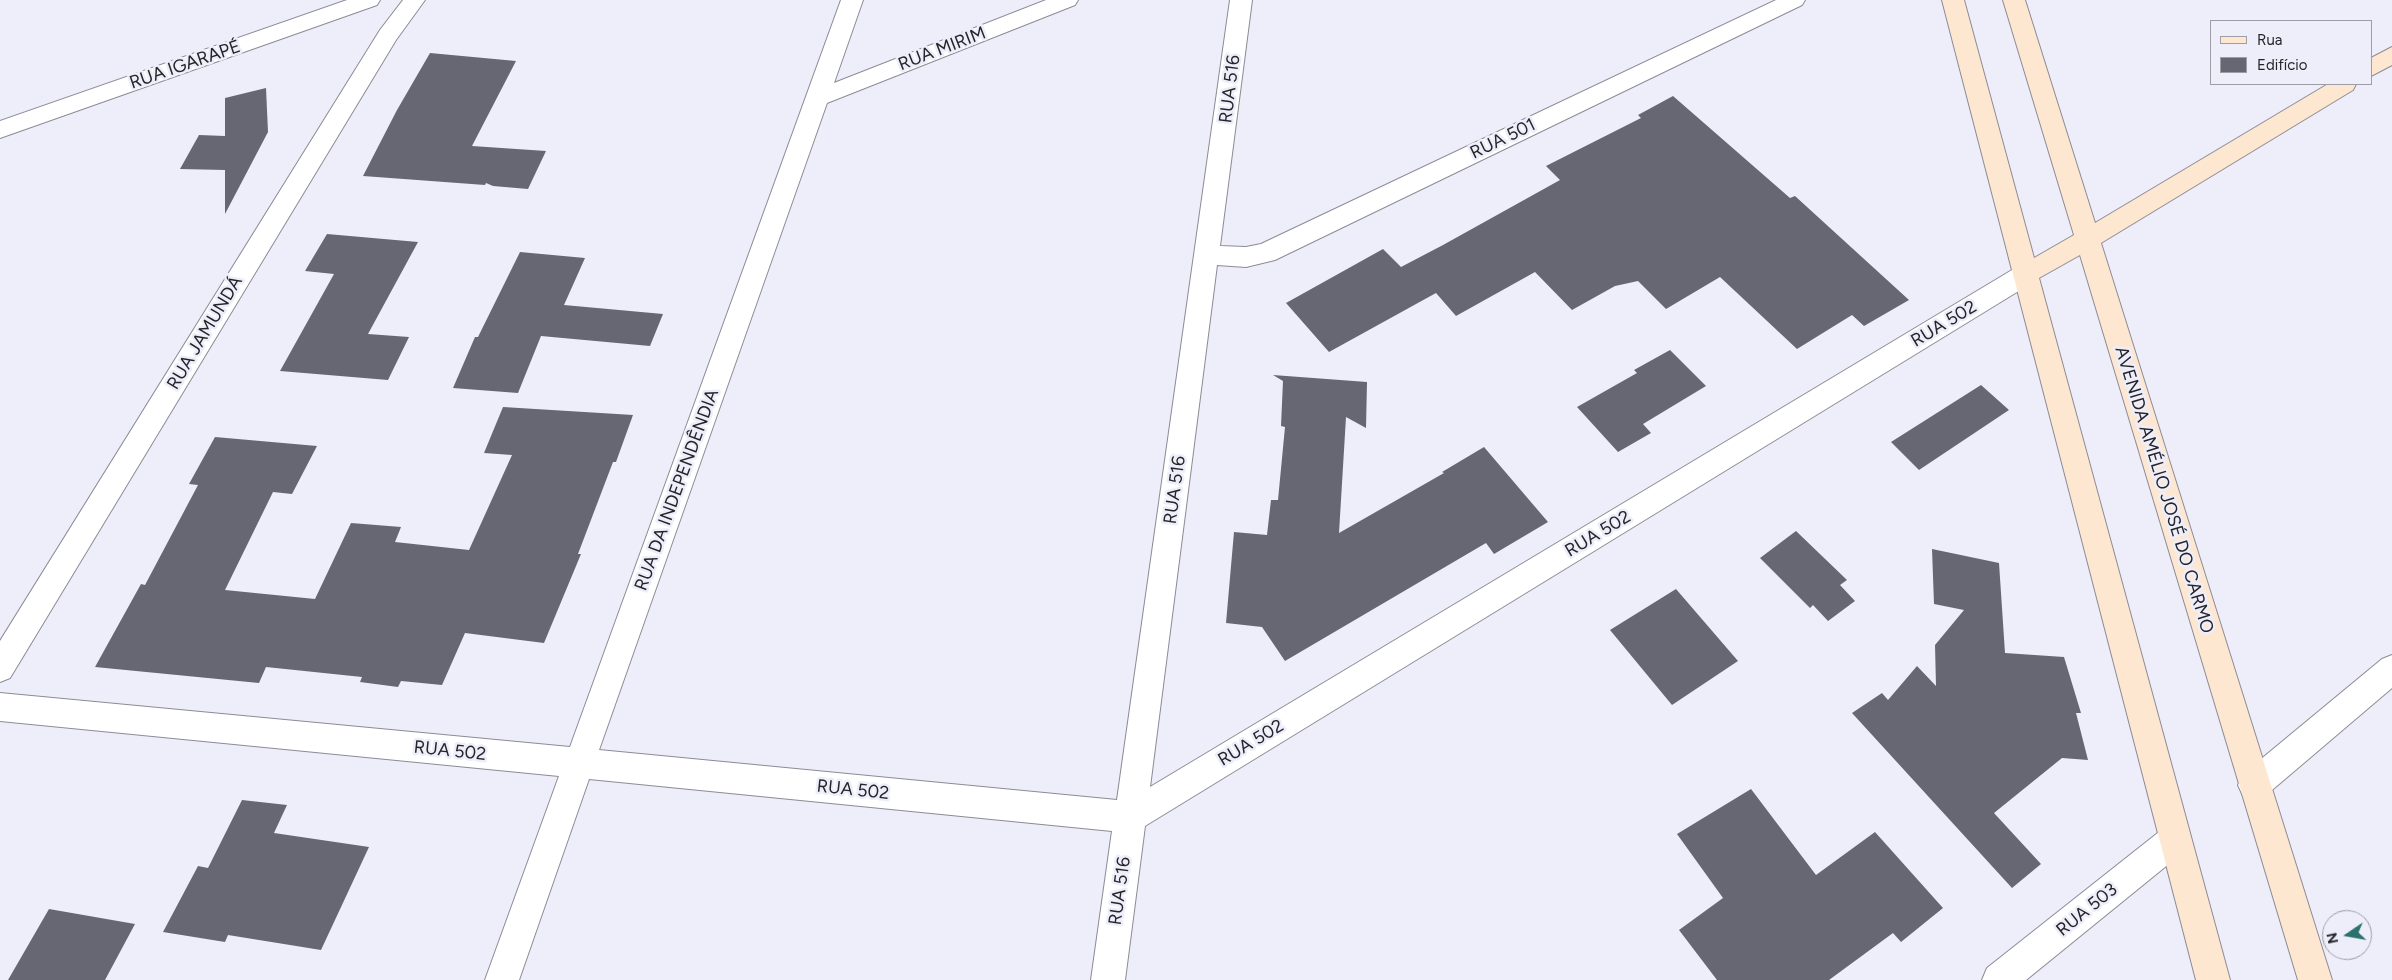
<!DOCTYPE html>
<meta charset="utf-8">
<style>
body{margin:0}
#map{position:relative;width:2392px;height:980px;overflow:hidden;background:#eeeefa;font-family:Figtree,sans-serif}
canvas{display:block}
.legend{position:absolute;left:2210px;top:20px;width:162px;height:65px;box-sizing:border-box;background:#eeeefa;border:1px solid #9e9da6;margin:0;padding:6px 9px;list-style:none;font-size:15px;color:#252429}
.legend li{display:flex;align-items:center;gap:10px;height:25px}
.legend b{width:25px;border:1px solid #9e9da6}
.north{position:absolute;left:2322px;top:910px;width:50px;height:50px;box-sizing:border-box;background:#eeeefa;border:1px solid #9e9da6;border-radius:50%;rotate:258deg;font-size:14px;font-weight:700;line-height:20px;text-align:center;color:#252429}
.north::after{content:'';display:block;margin:auto;width:18px;height:22px;background:#29726d;clip-path:polygon(50% 0,100% 100%,50% 72%,0 100%)}
</style>
<div id="map">
<canvas width="2392" height="980"></canvas>
<ul class="legend">
<li><b style="height:6px;background:#fee7d0"></b>Rua</li>
<li><b style="height:14px;background:#666772"></b>Edifício</li>
</ul>
<div class="north">N</div>
</div>
<script>
const ctx = document.querySelector('canvas').getContext('2d');
ctx.lineJoin = 'round';
function fillPath(path, color) {
  ctx.fillStyle = color;
  ctx.fill(path, 'evenodd');
}
function shape(rows) {
  const path = new Path2D();
  for (const r of rows) {
    path.moveTo(r[0], r[1]);
    for (let i = 2; i < r.length; i += 2) path.lineTo(r[i], r[i + 1]);
  }
  return path;
}
function stroke(path, color, width, dash) {
  ctx.strokeStyle = color;
  ctx.lineWidth = width;
  ctx.lineCap = dash ? 'butt' : 'round';
  ctx.setLineDash(dash || []);
  ctx.stroke(path);
}
function drawText(font, color, halo, rows, align = 'center') {
  ctx.font = font + ' Figtree,sans-serif';
  ctx.lineWidth = 5;
  ctx.setLineDash([]);
  ctx.textBaseline = 'middle';
  ctx.strokeStyle = halo;
  ctx.fillStyle = color;
  for (const [text, x, y, turn = 0] of rows) {
    ctx.save();
    ctx.translate(x, y);
    ctx.rotate((+turn || 0) * Math.PI / 180);
    ctx.textAlign = isNaN(turn) ? turn : align;
    if (halo) ctx.strokeText(text, 0, 0);
    ctx.fillText(text, 0, 0);
    ctx.restore();
  }
}
fillPath(shape([
 [430,53,516,61,472,146,546,151,528,189,493,186,486,183,485,185,363,176,397,110],
 [266,88,268,132,225,214,225,170,180,169,199,135,225,136,225,98],
 [1673,96,1790,198,1795,196,1909,300,1864,326,1852,315,1797,349,1720,277,1666,309,1638,281,1615,286,1572,310,1535,272,1456,316,1436,293,1329,352,1286,303,1383,249,1401,267,1443,245,1560,180,1546,166,1641,118,1638,115],
 [327,234,418,242,368,334,409,337,388,380,280,371,334,274,305,271],
 [520,252,585,258,564,305,663,314,650,346,541,336,518,393,453,388,475,337,478,337],
 [1670,350,1706,386,1643,424,1651,433,1618,452,1577,407,1637,373,1634,370],
 [1273,375,1367,382,1366,428,1346,417,1339,533,1444,473,1442,472,1484,447,1548,522,1494,554,1486,543,1285,661,1262,627,1226,623,1234,532,1267,535,1271,500,1278,500,1285,427,1281,426,1283,381],
 [1981,385,2009,410,1919,470,1891,442],
 [503,407,633,415,616,462,613,462,578,554,581,554,544,643,465,633,442,685,401,681,398,687,360,682,362,677,266,667,259,683,95,667,141,584,145,585,198,485,189,484,215,437,317,446,292,494,273,492,225,590,315,599,351,523,401,527,395,542,469,550,512,455,484,453],
 [1796,531,1847,580,1840,585,1855,601,1828,621,1813,605,1810,608,1760,558],
 [1932,549,1999,563,2005,653,2064,657,2081,713,2076,713,2088,760,2062,758,1994,813,2041,864,2012,888,1852,713,1882,693,1888,700,1917,666,1936,686,1935,645,1964,610,1934,604],
 [1676,589,1738,661,1672,705,1610,630],
 [1751,789,1816,875,1875,832,1943,908,1901,942,1893,933,1829,980,1717,980,1679,930,1723,898,1677,834],
 [242,800,287,805,274,833,369,847,321,950,228,935,225,942,163,932,198,866,208,868],
 [49,909,135,924,105,980,8,980]
]), '#666772');
const street = shape([
 [347,0,380,0,377,5,0,138,0,121,347,0],
 [403,0,425,0,396,40,10,678,0,682,0,641,380,30,403,0],
 [841,0,863,0,834,83,1046,0,1078,0,1075,5,827,103,599,750,1117,800,1230,0,1252,0,1220,246,1246,247,1261,244,1776,0,1805,0,1802,5,1275,260,1246,267,1217,265,1150,787,2017,267,2026,264,2035,267,2038,274,2035,281,1145,826,1125,980,1091,980,1112,831,589,779,519,980,485,980,559,776,0,721,0,693,570,747,841,0],
 [2392,655,2392,688,2265,796,2254,800,2243,796,2238,785,2243,774,2382,659,2392,655],
 [2175,823,2186,828,2191,839,2186,850,2026,980,1982,980,1987,968,2164,828,2175,823]
]);
const secondary = shape([
 [1942,0,1964,0,2034,258,2074,235,2003,0,2025,0,2095,223,2328,84,2356,84,2353,90,2101,243,2332,980,2298,980,2080,255,2039,278,2230,980,2196,980,1942,0],
 [2392,47,2392,65,2371,76,2371,58,2392,47]
]);
stroke(street, '#8c8b96', 2);
stroke(secondary, '#8c8b96', 2);
fillPath(street, '#fff');
fillPath(secondary, '#fee7d0');
drawText('18px', '#252429', '#eeeefa', [
 ["RUA MIRIM",942,49,-21],
 ["RUA IGARAPÉ",185,65,-19],
 ["RUA 516",1230,89,-83],
 ["RUA 501",1503,139,-26],
 ["RUA 502",1944,324,-31],
 ["RUA JAMUNDÁ",205,333,-59],
 ["RUA DA INDEPENDÊNDIA",677,490,-70],
 ["RUA 516",1175,490,-82],
 ["AVENIDA AMÉLIO JOSÉ DO CARMO",2164,490,73],
 ["RUA 502",1598,534,-31],
 ["RUA 502",1251,743,-31],
 ["RUA 502",450,751,6],
 ["RUA 502",853,790,6],
 ["RUA 516",1120,891,-82],
 ["RUA 503",2087,910,-39]
]);
</script>
